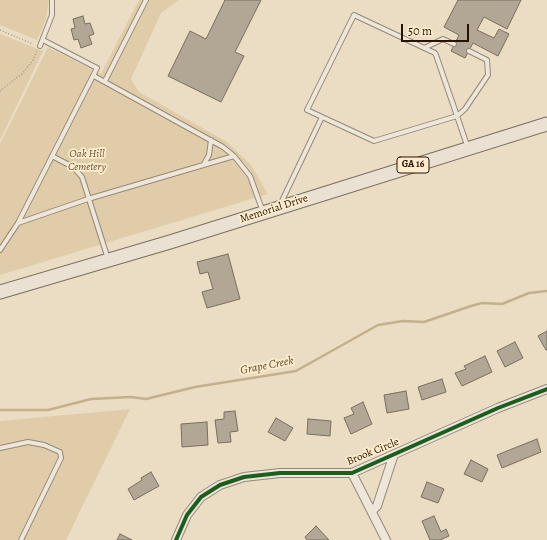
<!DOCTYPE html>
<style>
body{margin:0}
#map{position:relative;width:547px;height:540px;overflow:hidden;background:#ebddc3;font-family:Alegreya,serif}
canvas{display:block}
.scale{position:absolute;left:401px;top:24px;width:68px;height:18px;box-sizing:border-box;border:2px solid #281300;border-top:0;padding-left:5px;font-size:12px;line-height:14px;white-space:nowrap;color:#281300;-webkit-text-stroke:3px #fdeccd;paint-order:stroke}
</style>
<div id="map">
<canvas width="547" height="540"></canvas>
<div class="scale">50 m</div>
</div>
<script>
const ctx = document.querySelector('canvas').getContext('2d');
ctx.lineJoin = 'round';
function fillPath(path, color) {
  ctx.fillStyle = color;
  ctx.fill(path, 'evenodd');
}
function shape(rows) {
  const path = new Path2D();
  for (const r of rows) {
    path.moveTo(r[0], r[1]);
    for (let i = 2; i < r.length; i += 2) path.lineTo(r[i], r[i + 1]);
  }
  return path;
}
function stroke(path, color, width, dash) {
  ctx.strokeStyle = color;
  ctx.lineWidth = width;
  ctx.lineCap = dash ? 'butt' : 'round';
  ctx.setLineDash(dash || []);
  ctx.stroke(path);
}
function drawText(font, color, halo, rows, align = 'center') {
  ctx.font = font + ' Alegreya,serif';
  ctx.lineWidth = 3.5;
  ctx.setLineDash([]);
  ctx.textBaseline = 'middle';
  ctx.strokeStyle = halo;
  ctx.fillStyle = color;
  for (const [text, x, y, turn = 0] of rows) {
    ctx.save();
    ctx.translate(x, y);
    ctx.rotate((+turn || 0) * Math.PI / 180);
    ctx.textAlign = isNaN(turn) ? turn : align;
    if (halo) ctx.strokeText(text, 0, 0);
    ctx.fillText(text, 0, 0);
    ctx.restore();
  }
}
fillPath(shape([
 [0,0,49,0,46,19,37,40,0,25],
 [139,0,179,0,161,13,131,79,139,92,227,142,251,165,268,194,0,275,0,144,48,47,101,74],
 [0,34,43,51,0,140],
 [130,409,66,540,0,540,0,421]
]), '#e1cca9');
stroke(shape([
 [0,410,48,410,91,399,131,397,146,399,195,387,296,371,378,325,403,321,424,322,471,306,482,303,502,304,529,293,547,291]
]), '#c4b08c', 2.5);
const building = shape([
 [225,0,261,0,235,52,244,56,221,102,168,76,190,31,206,39,225,0],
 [458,0,521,0,507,29,484,17,477,30,494,38,499,29,509,34,498,56,473,43,465,58,451,51,459,35,444,27,458,0],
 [83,16,85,24,90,23,94,34,89,36,92,44,81,48,78,39,74,40,71,29,75,28,73,19,83,16],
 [228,254,240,299,207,308,202,292,213,289,208,272,200,274,197,262,228,254],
 [547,331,547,350,546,350,538,336,547,331],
 [515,342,523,358,505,367,497,351,515,342],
 [485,356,492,372,462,386,455,373,466,369,464,366,485,356],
 [442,379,446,392,422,400,418,387,442,379],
 [406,391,409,409,387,413,384,395,406,391],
 [363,402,372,424,351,434,344,418,354,414,351,408,363,402],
 [235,411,238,431,230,432,231,442,218,443,215,420,224,419,224,412,235,411],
 [276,418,293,428,285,441,268,432,276,418],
 [308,419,331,421,330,436,307,434,308,419],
 [207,422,208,445,182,447,181,424,207,422],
 [537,439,541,452,502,468,497,455,537,439],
 [471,460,488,469,482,482,464,474,471,460],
 [151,472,159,486,134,500,128,489,142,480,141,478,151,472],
 [427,482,444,489,438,503,421,497,427,482],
 [434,516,441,532,446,529,449,536,440,540,430,540,422,521,434,516],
 [316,526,329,540,307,540,305,537,316,526],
 [120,534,132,540,117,540,120,534]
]);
fillPath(building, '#b2a795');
stroke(building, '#796e5f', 1);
const service = shape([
 [43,40,97,68,18,223,88,199,234,156,223,147,94,76],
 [40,46,52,15,52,0],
 [424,48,443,39,454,44],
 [105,81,146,0],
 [468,148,457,116,436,55,435,53,354,15,307,110,374,141,457,116,465,109,488,75,487,60,469,51],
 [52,156,73,167,82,177,108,259],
 [234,156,250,176,263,212],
 [204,164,209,155,211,140],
 [280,205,322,117],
 [0,250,18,223],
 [0,448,28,442,44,445,60,452,61,458,21,540]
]);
const minor = shape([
 [352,473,386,540],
 [372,511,377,506,394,454],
 [176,540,187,515,201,497,220,485,244,477,280,473,352,473,498,408,547,389]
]);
const primary = shape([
 [0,292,170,242,547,124]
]);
stroke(service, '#948979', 6);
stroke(minor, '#948979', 10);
stroke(primary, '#796e5f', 15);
stroke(shape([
 [0,30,33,44],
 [0,91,23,73,33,60,37,51]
]), '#a59e93', 1.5, [1, 2]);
stroke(service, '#ede6d9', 4);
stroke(minor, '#ede6d9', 8);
stroke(primary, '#eae1d2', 13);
stroke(shape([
 [176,540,187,515,201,497,220,485,244,477,280,473,352,473,498,408,547,389]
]), '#1b5e20', 4);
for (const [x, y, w] of [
 [413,165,32]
]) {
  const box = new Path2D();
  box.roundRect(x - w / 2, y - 8, w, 16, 3);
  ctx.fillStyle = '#fdeccd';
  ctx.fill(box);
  stroke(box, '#281300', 1);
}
drawText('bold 10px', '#281300', null, [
 ["GA 16",413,165]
]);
drawText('italic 11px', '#664f34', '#fdeccd', [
 ["Oak Hill",87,154],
 ["Cemetery",87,167]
]);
drawText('11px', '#281300', '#fdeccd', [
 ["Memorial Drive",274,209,-18],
 ["Brook Circle",373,452,-22]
]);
drawText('italic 12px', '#604a2f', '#fdeccd', [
 ["Grape Creek",267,366,-11]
]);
</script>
